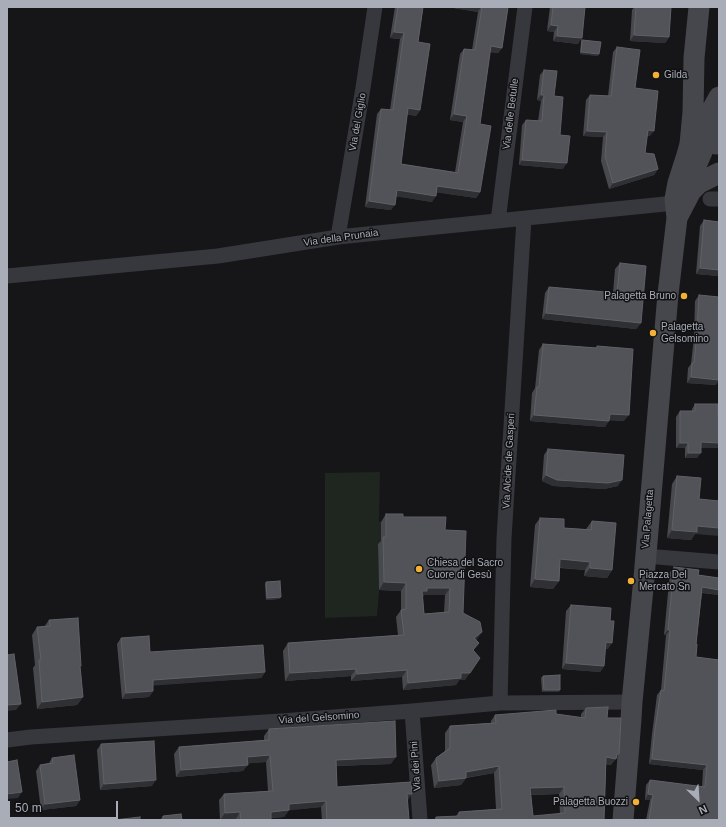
<!DOCTYPE html>
<meta charset="utf-8">
<style>
body{margin:0}
#map{position:relative;width:726px;height:827px;overflow:hidden;background:#161618;font-family:Helvetica,sans-serif}
canvas{display:block}
.frame{position:absolute;inset:0;border:8px solid #a8adb8;pointer-events:none}
.north{position:absolute;left:678px;top:779px;width:40px;height:40px;-webkit-text-stroke:3px #111113;paint-order:stroke;rotate:155deg;font-size:11px;font-weight:700;line-height:16px;text-align:center;color:#a8adb8}
.north::after{content:'';display:block;margin:auto;width:14px;height:18px;background:#a8adb8;clip-path:polygon(50% 0,100% 100%,50% 72%,0 100%)}
.scale{position:absolute;left:8px;top:801px;width:110px;height:18px;box-sizing:border-box;border:2px solid #a8adb8;border-top:0;padding-left:5px;font-size:12px;line-height:14px;white-space:nowrap;color:#a8adb8;-webkit-text-stroke:3px #111113;paint-order:stroke}
</style>
<div id="map">
<canvas width="726" height="827"></canvas>
<div class="frame"></div>
<div class="north">N</div>
<div class="scale">50 m</div>
</div>
<script>
const ctx = document.querySelector('canvas').getContext('2d');
ctx.lineJoin = 'round';
function fillPath(path, color) {
  ctx.fillStyle = color;
  ctx.fill(path, 'evenodd');
}
function shape(rows) {
  const path = new Path2D();
  for (const r of rows) {
    path.moveTo(r[0], r[1]);
    for (let i = 2; i < r.length; i += 2) path.lineTo(r[i], r[i + 1]);
  }
  return path;
}
function stroke(path, color, width, dash) {
  ctx.strokeStyle = color;
  ctx.lineWidth = width;
  ctx.lineCap = dash ? 'butt' : 'round';
  ctx.setLineDash(dash || []);
  ctx.stroke(path);
}
function drawText(font, color, halo, rows, align = 'center') {
  ctx.font = font + ' Helvetica,sans-serif';
  ctx.lineWidth = 3;
  ctx.setLineDash([]);
  ctx.textBaseline = 'middle';
  ctx.strokeStyle = halo;
  ctx.fillStyle = color;
  for (const [text, x, y, turn = 0] of rows) {
    ctx.save();
    ctx.translate(x, y);
    ctx.rotate((+turn || 0) * Math.PI / 180);
    ctx.textAlign = isNaN(turn) ? turn : align;
    if (halo) ctx.strokeText(text, 0, 0);
    ctx.fillText(text, 0, 0);
    ctx.restore();
  }
}
fillPath(shape([
 [380,472,379,521,381,522,381,544,378,545,379,592,377,616,325,618,325,473]
]), '#1e261f');
stroke(shape([
 [710,199,719,199],
 [498,221,525,7],
 [338,237,363,88,375,7],
 [7,276,218,256,338,237,675,203],
 [645,556,719,562],
 [500,703,504,538,524,219],
 [412,711,420,820],
 [7,740,31,737,281,721,412,711,500,703,632,702]
]), '#37383d', 15);
stroke(shape([
 [716,144,711,131,711,118,713,108,719,97],
 [691,174,698,161,711,131],
 [678,216,691,191,699,183,719,173],
 [623,820,631,719,632,702,644,578,668,294,677,218,675,199,678,183,687,155,690,144,693,112,694,58,699,7]
]), '#45474d', 21);
fillPath(shape([
 [395,7,423,7,418,42,420,110,416,116,407,114,401,164,455,172,463,122,450,120,460,54,464,49,472,50,478,12,448,7,508,7,502,48,498,53,490,52,480,124,480,192,476,198,436,192,432,202,396,196,391,210,365,207,377,114,381,109,390,110,400,39,390,38],
 [550,7,585,7,578,44,553,41,554,32,547,31],
 [634,7,671,7,669,37,665,43,630,41,632,10],
 [582,40,598,56,580,54,581,42],
 [617,47,635,88,650,136,647,136,645,153,658,169,654,175,609,189,601,161,603,137,583,136,586,100,590,95,608,96,613,52],
 [544,70,554,96,563,169,519,165,522,125,526,120,538,121,541,101,537,100,540,75],
 [704,220,719,222,719,276,696,274,700,226],
 [620,263,641,323,636,329,542,319,545,293,549,287,613,293,615,269],
 [699,295,716,385,687,383,688,368,691,364,694,337,695,301],
 [543,344,596,348,597,346,624,421,609,420,605,427,530,421,532,393,535,388,539,350],
 [695,404,718,417,701,448,697,458,685,458,685,448,676,448,676,417,680,411,692,411,692,409],
 [548,449,618,486,604,489,553,486,542,481,544,455],
 [677,476,695,534,691,540,667,538,672,484],
 [386,514,403,517,445,530,463,613,477,639,476,640,473,651,465,680,459,680,456,685,403,690,402,677,351,681,351,676,285,681,283,651,288,643,398,635,396,617,401,610,401,591,379,590,378,544,381,541,381,522],
 [424,595,445,595,444,612,424,614,423,597],
 [540,518,564,528,586,529,592,521,612,570,607,578,584,576,585,570,560,568,559,581,553,589,530,587,535,525],
 [674,567,698,575,719,578,719,595,702,593,696,644,696,657,719,660,719,657,719,820,646,820,650,800,645,800,646,785,650,780,702,787,703,770,649,764,652,734,657,695,661,690,666,635,664,635,670,572],
 [266,582,281,597,279,599,266,600,265,584],
 [571,605,610,621,608,649,605,648,604,666,600,672,562,669,566,611],
 [49,620,80,668,83,697,77,705,37,709,33,668,35,665,32,635,37,627,44,627],
 [121,638,150,652,265,672,261,678,153,685,153,691,149,697,122,699,117,644],
 [543,676,559,692,542,692,541,678],
 [586,708,607,718,619,754,611,765,606,764,604,820,434,820,436,817,456,816,459,812,496,809,494,773,466,778,461,785,434,788,431,765,436,758,445,751,445,733,450,726,491,723,491,721,495,715,556,714,581,718,581,714],
 [559,794,560,814,533,816,531,795],
 [269,729,391,764,336,766,337,787,412,794,407,800,409,820,322,820,321,807,289,810,284,817,271,818,271,820,236,820,236,819,220,820,219,800,224,794,268,791,266,762,248,763,243,771,176,777,174,754,179,747,264,740,264,736],
 [101,744,152,786,100,790,97,750],
 [52,758,80,800,76,806,41,810,36,771,40,765,49,763],
 [163,816,182,820,160,820]
]), '#47494d');
fillPath(shape([
 [448,7,481,7,478,12],
 [551,25,558,26,554,32,547,31],
 [394,32,404,33,400,39,390,38],
 [634,35,669,37,665,43,630,41],
 [557,36,582,38,578,44,553,41],
 [491,46,502,48,498,53,487,52],
 [581,52,599,54,598,56,580,54],
 [541,95,544,95,541,101,537,100],
 [408,108,420,110,416,116,404,114],
 [454,114,467,116,463,122,450,120],
 [648,130,654,131,650,136,644,136],
 [587,131,607,132,603,137,583,136],
 [522,160,567,163,563,169,519,165],
 [658,169,654,175,609,189,613,183],
 [437,186,480,192,476,198,433,192],
 [397,190,436,196,432,202,393,196],
 [369,201,395,205,391,210,365,207],
 [700,268,719,270,719,276,696,274],
 [546,313,641,323,636,329,542,319],
 [691,377,719,380,719,381,716,385,687,383],
 [610,414,629,415,624,421,605,420],
 [534,415,609,421,605,427,530,421],
 [701,442,719,443,719,448,697,448],
 [680,443,688,443,685,448,676,448],
 [688,453,701,453,697,458,685,458],
 [546,475,622,480,618,486,604,489,553,486,542,481],
 [697,526,719,528,719,536,695,534,691,540,667,538,672,530],
 [560,559,590,562,585,570,555,567],
 [590,568,612,570,607,578,584,576],
 [535,579,559,581,553,589,530,587],
 [384,582,406,583,401,591,379,590],
 [702,587,719,590,719,595,699,592],
 [427,588,450,588,445,595,424,595,422,598,422,591],
 [281,597,279,599,266,600,267,598],
 [668,630,670,630,666,635,664,635],
 [482,632,477,639,469,646,474,638],
 [606,642,612,643,608,649,602,648],
 [480,658,465,680,459,680,456,685,403,690,408,683,461,673],
 [566,663,604,666,600,672,562,669],
 [356,669,351,676,285,681,290,673],
 [407,670,402,677,351,681,357,674],
 [265,672,261,678,148,686,153,680],
 [544,690,560,690,559,692,542,692],
 [153,691,149,697,122,699,126,693],
 [83,697,77,705,37,709,42,702],
 [21,704,16,710,7,711,7,705],
 [617,754,619,754,611,765,601,764,606,757],
 [270,755,266,762,242,764,247,757],
 [396,757,391,764,331,766,336,760],
 [652,759,707,765,703,770,649,764],
 [248,765,243,771,176,777,181,770],
 [499,766,494,773,463,778,466,778,461,785,434,788,439,781,466,772],
 [156,780,152,786,100,790,104,784],
 [564,787,559,794,525,795,530,788],
 [22,792,18,798,7,799,7,794],
 [407,794,412,794,408,800,402,801],
 [648,794,653,795,650,800,645,800],
 [80,800,76,806,41,810,45,804],
 [326,801,321,807,284,811,289,804],
 [289,810,284,817,266,818,271,812],
 [240,812,236,819,220,820,225,813]
]), '#2f3033');
const building = shape([
 [398,7,423,7,418,42,430,44,420,110,408,108,401,164,458,173,467,116,454,114,464,49,475,50,482,7,508,7,502,48,491,46,480,124,491,126,480,192,437,186,436,196,397,190,395,205,369,201,381,109,393,110,404,33,394,32,398,7],
 [553,7,585,7,582,38,557,36,558,26,551,25,553,7],
 [636,7,671,7,669,37,634,35,636,7],
 [582,40,601,42,599,54,581,52,582,40],
 [617,47,640,50,635,88,658,91,654,131,648,130,645,153,654,154,658,169,613,183,605,156,607,132,587,131,590,95,611,96,617,47],
 [544,70,557,71,554,96,563,97,560,135,570,136,567,163,522,160,526,120,542,121,544,95,541,95,544,70],
 [704,220,719,222,719,270,700,268,704,220],
 [620,263,646,266,641,323,546,313,549,287,617,293,620,263],
 [699,295,719,297,719,380,691,377,692,363,694,363,697,332,699,295],
 [543,344,597,348,597,346,633,349,629,415,610,414,609,421,534,415,537,387,539,387,543,344],
 [695,404,718,404,718,417,719,417,719,443,701,442,701,453,688,453,688,443,680,443,680,411,695,411,695,404],
 [548,449,624,455,622,480,608,483,557,480,546,475,548,449],
 [677,476,701,478,699,499,719,501,719,528,697,526,697,532,672,530,677,476],
 [386,514,403,514,403,517,446,517,445,530,466,531,463,613,480,622,482,632,474,638,479,643,473,650,480,658,470,673,461,673,461,678,408,683,407,670,357,674,356,669,290,673,288,643,404,635,401,610,406,609,406,583,384,582,383,537,386,537,386,514],
 [427,588,450,588,449,612,424,614,422,591,427,591,427,588],
 [540,518,564,519,564,528,591,530,592,521,616,523,612,570,590,568,590,562,560,559,559,581,535,579,540,518],
 [674,567,699,570,698,575,719,578,719,590,702,587,696,644,697,644,696,657,719,660,719,820,649,820,653,795,648,794,650,780,705,787,707,765,652,759,655,729,661,690,664,691,670,630,668,630,674,567],
 [280,581,281,597,267,598,266,582,280,581],
 [571,605,611,608,610,621,614,621,612,643,606,642,604,666,566,663,571,605],
 [78,618,81,666,80,666,83,697,42,702,39,660,41,660,37,627,50,626,49,620,78,618],
 [149,636,150,652,263,645,265,672,153,680,153,691,126,693,121,638,149,636],
 [14,654,21,704,7,705,7,655,14,654],
 [560,675,560,690,544,690,543,676,560,675],
 [608,707,607,718,621,718,619,754,617,754,616,759,606,757,604,820,436,820,436,817,459,816,459,812,502,809,499,766,466,772,466,778,439,781,436,758,450,748,450,726,496,723,495,715,556,710,556,714,585,718,586,708,608,707],
 [564,787,565,813,533,816,530,788,564,787],
 [395,721,396,757,336,760,337,787,411,782,412,794,407,794,409,820,327,820,326,801,289,804,289,810,271,812,271,820,241,820,240,812,225,813,224,794,273,791,270,755,247,757,248,765,181,770,179,747,269,740,269,729,395,721],
 [154,741,156,780,104,784,101,744,154,741],
 [74,755,80,800,45,804,40,765,53,763,52,758,74,755],
 [17,760,22,792,7,794,7,762,17,760],
 [181,814,182,820,163,820,163,816,181,814],
 [140,817,140,820,114,820,140,817]
]);
fillPath(building, '#525359');
stroke(building, '#5f6168', 1);
for (const [x, y, r, color] of [
 [656,75,4,"#f2b134"],
 [684,296,4,"#f2b134"],
 [653,333,4,"#f2b134"],
 [419,569,4,"#f2b134"],
 [631,581,4,"#f2b134"],
 [636,802,4,"#f2b134"]
]) {
  const dot = new Path2D();
  dot.arc(x, y, r, 0, 2 * Math.PI);
  ctx.fillStyle = color;
  ctx.fill(dot);
  stroke(dot, '#111113', 1.5);
}
drawText('10px', '#a8adb8', '#111113', [
 ["Gilda",664,75],
 ["Palagetta Bruno",676,296,"right"],
 ["Palagetta",661,327],
 ["Gelsomino",661,339],
 ["Chiesa del Sacro",427,563],
 ["Cuore di Gesù",427,575],
 ["Piazza Del",639,575],
 ["Mercato Sn",639,587],
 ["Palagetta Buozzi",628,802,"right"]
], 'left');
drawText('10px', '#a8adb8', '#111113', [
 ["Via delle Betulle",511,114,-83],
 ["Via del Giglio",358,122,-80],
 ["Via della Prunaia",341,238,-8],
 ["Via Alcide de Gasperi",509,461,-87],
 ["Via Palagetta",648,519,-85],
 ["Via del Gelsomino",319,718,-4],
 ["Via dei Pini",416,766,-94]
]);
</script>
